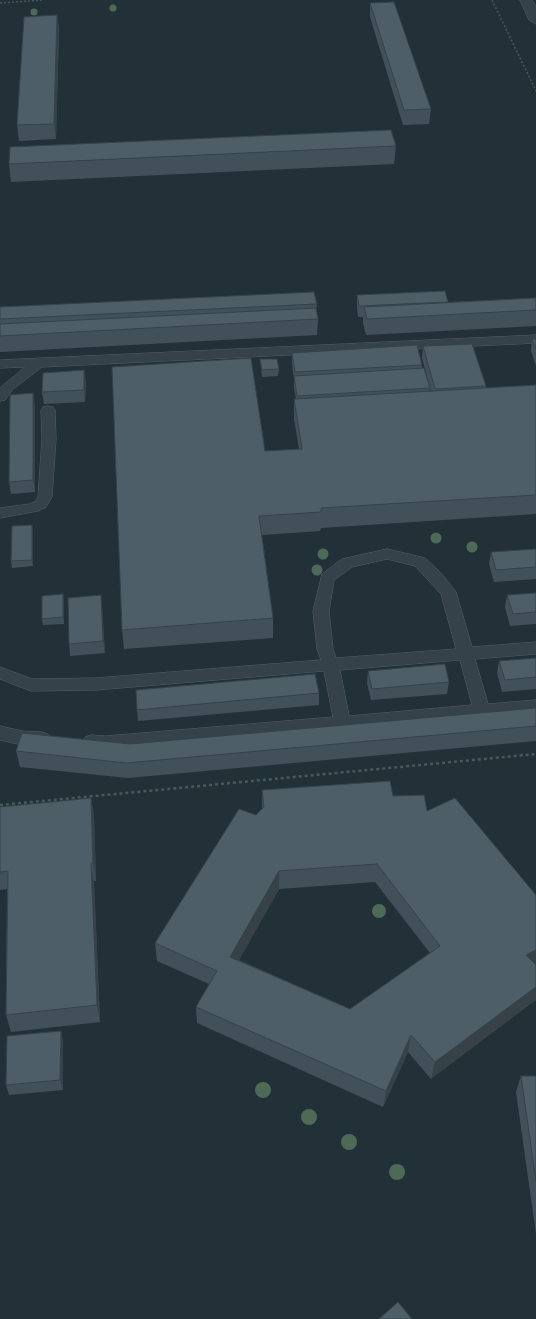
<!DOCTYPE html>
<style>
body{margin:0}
canvas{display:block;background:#223038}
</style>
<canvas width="536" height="1319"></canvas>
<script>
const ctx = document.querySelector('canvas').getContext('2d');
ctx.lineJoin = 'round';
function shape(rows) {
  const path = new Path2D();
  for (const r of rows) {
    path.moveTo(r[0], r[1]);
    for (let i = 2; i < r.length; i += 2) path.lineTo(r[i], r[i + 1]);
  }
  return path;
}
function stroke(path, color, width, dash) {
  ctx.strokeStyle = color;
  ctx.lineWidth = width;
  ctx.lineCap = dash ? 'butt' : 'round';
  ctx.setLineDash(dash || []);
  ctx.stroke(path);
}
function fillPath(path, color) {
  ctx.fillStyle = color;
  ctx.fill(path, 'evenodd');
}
const lane = shape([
 [536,335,536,343,42,367,13,389,5,400,0,401,0,388,25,367,0,368,0,360,536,335],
 [48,406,53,407,55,410,56,439,52,497,46,507,38,511,0,518,0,508,30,504,36,501,38,497,42,439,41,410,43,407,48,406],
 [387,549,425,558,441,573,456,592,472,647,536,642,536,654,475,659,488,704,536,700,536,712,106,750,85,747,83,742,85,737,91,735,106,736,333,717,324,671,96,690,31,691,0,679,0,667,32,679,96,678,321,660,317,649,313,611,322,574,342,559,387,549],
 [387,559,415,566,441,594,456,649,336,658,333,649,329,611,334,580,352,567,387,559],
 [460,660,472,705,349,716,340,670,460,660],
 [0,726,22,731,42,732,48,734,50,739,48,744,42,746,22,745,0,740,0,726]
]);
const street = shape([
 [520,0,532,0,536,7,536,24,529,20,520,0]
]);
stroke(lane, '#536066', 1);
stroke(street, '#536066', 1);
stroke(shape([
 [492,0,536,91],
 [0,3,44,0]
]), '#455b58', 1.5, [2, 2]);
stroke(shape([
 [0,805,536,754]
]), '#455b58', 2.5, [3, 3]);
fillPath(lane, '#354249');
fillPath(street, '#354249');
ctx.fillStyle = '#4d6a57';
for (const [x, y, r] of [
 [113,8,3.5],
 [34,12,3.5],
 [436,538,5.5],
 [472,547,5.5],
 [323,554,5.5],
 [317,570,5.5],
 [379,911,7],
 [263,1090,8],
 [309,1117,8],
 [349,1142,8],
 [397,1172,8]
]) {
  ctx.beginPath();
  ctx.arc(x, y, r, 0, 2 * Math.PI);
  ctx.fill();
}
fillPath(shape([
 [370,3,431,109,429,124,403,125,370,17],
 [57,15,59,30,56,139,19,141,17,125],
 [396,146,394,164,11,182,9,164],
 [357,295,448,302,536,298,536,326,366,335,363,323,363,317,358,317,357,307],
 [317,304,316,312,318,319,317,335,0,352,0,307],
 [532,339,536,339,536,366,531,351],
 [423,346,486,386,486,388,536,385,536,514,321,528,320,531,262,535,273,618,273,638,124,649,122,630,265,451,299,449,294,419,294,399,296,399,294,388,294,378,292,364,292,353,422,365,422,368,430,388,429,392,431,391,422,358],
 [260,359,279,369,278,376,262,377],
 [86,382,85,402,44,404,42,392],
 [35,405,35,492,11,494,9,482],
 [33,531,33,566,12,568,11,561],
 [536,549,536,579,494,582,489,564,491,552],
 [536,593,536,624,510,626,505,607,507,595],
 [64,600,64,624,43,625,42,619],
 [102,607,105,653,70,656,69,644],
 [536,658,536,689,502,692,497,673,499,661],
 [368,671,449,682,447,694,371,700,367,683],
 [319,693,319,705,138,721,137,710],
 [536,708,536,741,128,778,20,767,16,751,130,744],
 [262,790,393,796,427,811,535,965,431,1079,408,1052,383,1107,197,1023,196,1007,209,984,157,961,155,943,256,815,262,809],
 [375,882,430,953,350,1009,239,960,279,889],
 [91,798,94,816,96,881,94,881,100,1022,11,1032,6,1015,7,889,0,890,0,807],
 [61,1031,63,1042,63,1090,9,1095,6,1085],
 [521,1076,536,1076,536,1234,516,1092]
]), '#425159');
fillPath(shape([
 [57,15,59,30,56,139,54,124],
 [84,370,86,382,85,402,84,390],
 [33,393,35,405,35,492,33,480],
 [32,525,33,531,33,566,32,560],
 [63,594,64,600,64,624,63,617],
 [101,595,102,607,105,653,103,641],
 [91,798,94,816,96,881,93,863],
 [91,863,94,881,100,1022,97,1005],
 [279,871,279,889,231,974,230,957],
 [536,950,536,964,522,973,526,955],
 [536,987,536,1000,431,1079,435,1062],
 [61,1031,63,1042,63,1090,60,1080],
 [411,1035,408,1052,383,1107,386,1091]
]), '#364248');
const building = shape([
 [394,2,431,109,404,110,370,3,394,2],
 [57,15,54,124,17,125,24,17,57,15],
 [391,130,396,146,9,164,10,147,391,130],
 [445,291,448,302,359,306,357,295,445,291],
 [314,292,317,304,0,319,0,307,314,292],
 [536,298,536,310,367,319,364,307,536,298],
 [316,308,318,319,0,336,0,324,316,308],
 [532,339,536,339,536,349,532,339],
 [472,344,486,386,435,389,423,346,472,344],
 [417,345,422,365,295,372,292,353,417,345],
 [251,358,265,451,302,449,294,399,536,385,536,495,321,508,321,512,259,516,273,618,122,630,112,367,251,358],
 [260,359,277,359,279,369,262,370,260,359],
 [424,368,430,388,297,396,294,376,424,368],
 [84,370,84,390,42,392,43,373,84,370],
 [33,393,33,480,9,482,10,395,33,393],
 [32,525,32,560,11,561,12,526,32,525],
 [536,549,536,567,496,570,491,552,536,549],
 [536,593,536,612,513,614,507,595,536,593],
 [63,594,63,617,42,619,42,596,63,594],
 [101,595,103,641,69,644,68,598,101,595],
 [536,658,536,677,505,680,499,661,536,658],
 [445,664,449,682,372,689,368,671,445,664],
 [315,674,319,693,137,710,136,690,315,674],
 [536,708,536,726,126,763,16,751,22,733,130,744,536,708],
 [390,781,393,796,424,795,427,811,455,798,536,895,536,950,526,955,536,965,536,987,435,1062,411,1035,386,1091,196,1007,217,971,155,943,239,809,256,815,264,807,262,790,390,781],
 [377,864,440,946,350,1009,230,957,279,871,377,864],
 [91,798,93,863,91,863,97,1005,6,1015,8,871,0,872,0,807,91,798],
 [61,1031,60,1080,6,1085,7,1036,61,1031],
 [521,1076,536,1076,536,1181,521,1076],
 [398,1302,412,1319,379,1319,398,1302]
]);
fillPath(building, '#4d5e67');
stroke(building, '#364248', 1);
</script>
